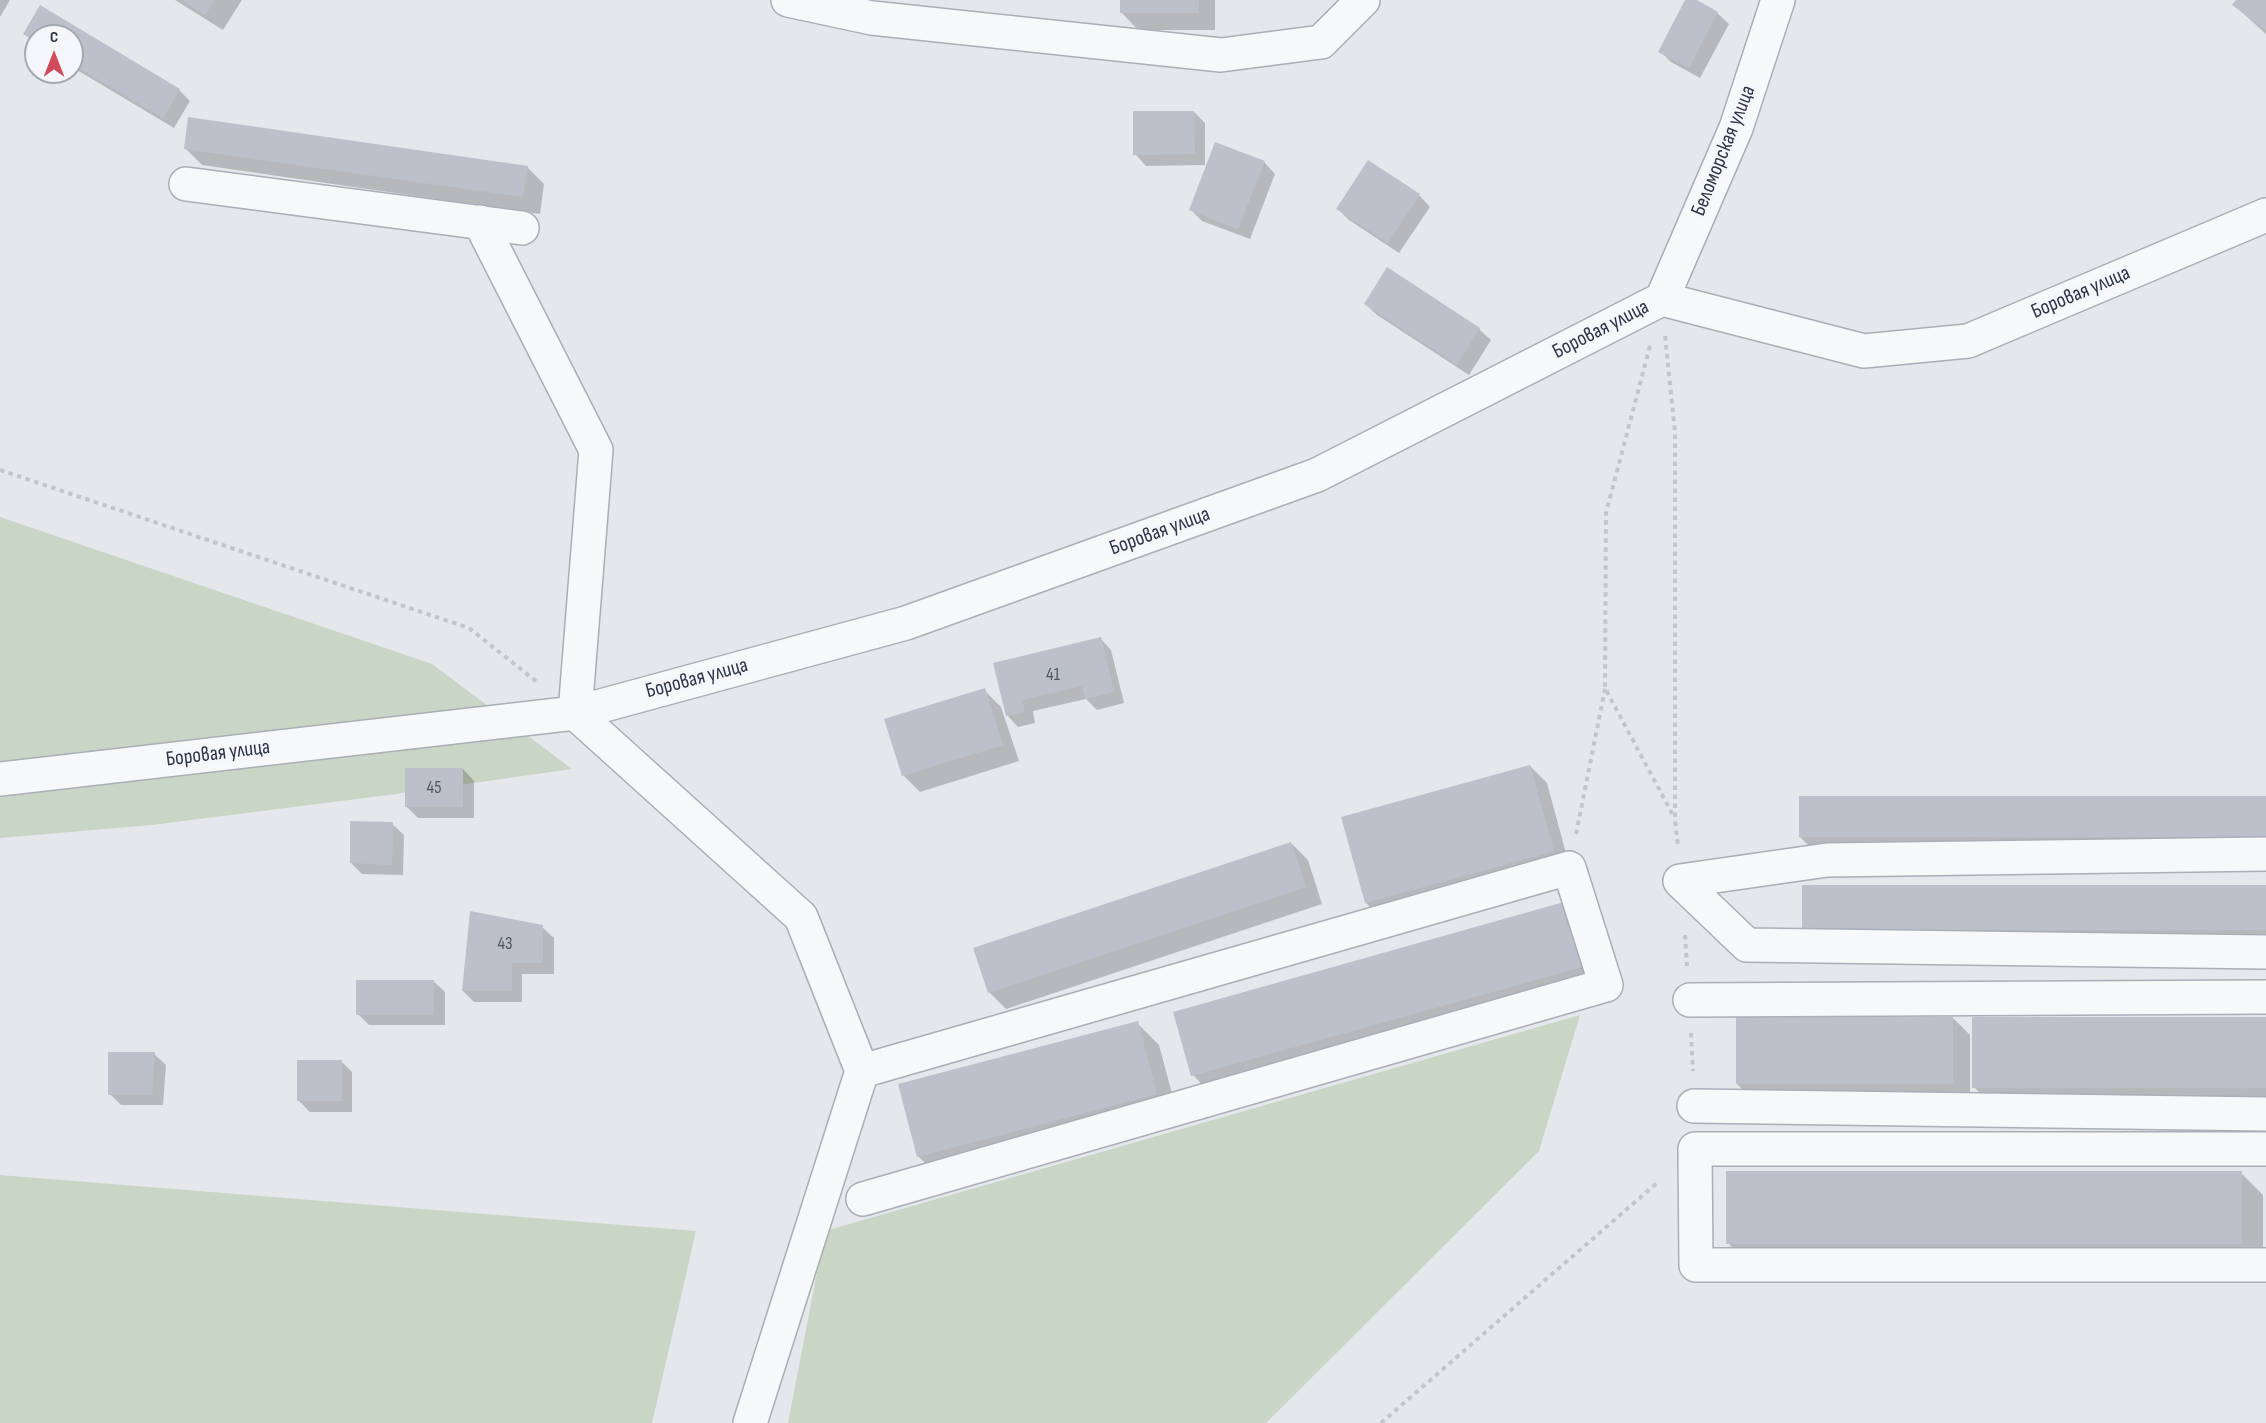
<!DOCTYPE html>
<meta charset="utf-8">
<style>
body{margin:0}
#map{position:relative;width:2266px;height:1423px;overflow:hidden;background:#e4e7ec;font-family:"Sofia Sans Condensed",sans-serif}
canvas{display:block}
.north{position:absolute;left:24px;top:24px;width:60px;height:60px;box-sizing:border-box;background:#f4f6f9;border:2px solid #a4a8b1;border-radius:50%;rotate:0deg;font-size:16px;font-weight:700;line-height:24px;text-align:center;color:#2b3445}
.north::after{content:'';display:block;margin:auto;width:21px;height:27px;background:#d1495b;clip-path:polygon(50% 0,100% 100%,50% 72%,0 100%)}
</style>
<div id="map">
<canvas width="2266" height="1423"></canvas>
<div class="north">С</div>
</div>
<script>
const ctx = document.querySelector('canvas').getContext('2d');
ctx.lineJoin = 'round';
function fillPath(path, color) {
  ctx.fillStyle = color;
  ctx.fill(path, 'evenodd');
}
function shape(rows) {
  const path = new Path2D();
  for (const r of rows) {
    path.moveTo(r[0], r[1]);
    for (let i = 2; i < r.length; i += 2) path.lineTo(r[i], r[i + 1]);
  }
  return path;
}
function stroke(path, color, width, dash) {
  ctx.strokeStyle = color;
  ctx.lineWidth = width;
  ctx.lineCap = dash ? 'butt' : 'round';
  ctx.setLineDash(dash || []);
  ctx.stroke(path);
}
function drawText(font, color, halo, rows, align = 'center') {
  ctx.font = font + ' "Sofia Sans Condensed",sans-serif';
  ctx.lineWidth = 6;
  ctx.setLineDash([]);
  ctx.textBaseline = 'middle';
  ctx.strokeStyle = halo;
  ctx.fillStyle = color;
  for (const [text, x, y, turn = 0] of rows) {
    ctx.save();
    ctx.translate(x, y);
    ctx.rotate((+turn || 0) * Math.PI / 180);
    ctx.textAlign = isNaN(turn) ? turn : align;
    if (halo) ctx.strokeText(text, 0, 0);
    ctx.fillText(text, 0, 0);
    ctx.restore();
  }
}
fillPath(shape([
 [0,517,432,664,572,769,396,794,152,825,0,838],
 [1580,1015,1539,1151,1266,1423,788,1423,825,1231],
 [0,1175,696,1231,652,1423,0,1423]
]), '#c9d6c5');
fillPath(shape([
 [0,0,10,0,0,17],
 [175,0,242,0,223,30],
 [1122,0,1215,0,1215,30,1138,30,1122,13],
 [1687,0,1694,0,1717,13,1729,24,1700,78,1671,62,1660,51],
 [2238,0,2266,0,2266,34,2234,5],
 [41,7,179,90,190,101,174,128,72,67,72,36,36,36,36,45,25,34],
 [1194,112,1205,123,1205,165,1146,166,1135,154],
 [185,148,527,167,544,184,540,214,202,165],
 [1264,162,1275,174,1250,239,1202,221,1191,210],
 [1419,195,1430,207,1399,253,1349,220,1338,209],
 [1388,269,1479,329,1491,340,1469,375,1377,315,1365,304],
 [1100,638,1111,650,1124,703,1097,710,1086,699,1033,711,1035,723,1018,727,1007,715,995,664],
 [984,690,1001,707,1019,761,920,792,903,775],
 [1530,766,1547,783,1570,868,1383,919,1366,903],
 [463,769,474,781,474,818,418,818,407,807],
 [2266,797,2266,859,1822,859,1800,837],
 [392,824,404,835,403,875,362,874,351,863],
 [1291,843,1308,860,1322,904,1006,1009,989,992],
 [2266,887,2266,952,1803,930],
 [1564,904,1603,989,1215,1098,1193,1075],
 [542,927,554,938,554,974,522,974,522,1002,474,1002,463,991],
 [433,981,445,992,445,1025,369,1025,358,1014],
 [1953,1018,1970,1035,1970,1101,1754,1101,1737,1084],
 [2266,1018,2266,1109,1996,1109,1974,1087],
 [1137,1023,1159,1045,1178,1116,940,1178,918,1156],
 [154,1054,166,1065,163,1105,121,1105,110,1094],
 [341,1061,352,1072,352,1112,310,1112,299,1101],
 [2241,1173,2263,1195,2263,1265,1750,1265,1728,1243]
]), '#0003');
fillPath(shape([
 [182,0,215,0,205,15],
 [1120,0,1199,0,1199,13,1120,13],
 [1685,0,1697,0,1718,12,1689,68,1658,52],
 [2236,0,2266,0,2266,30,2232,5],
 [40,5,180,89,163,118,72,64,72,36,36,36,36,42,23,34],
 [1133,111,1194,111,1195,154,1133,155],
 [188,117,528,166,523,197,184,149],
 [1215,142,1265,161,1238,229,1189,210],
 [1368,160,1420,194,1388,243,1336,209],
 [1387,267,1480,328,1457,365,1364,304],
 [1101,637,1114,692,1085,699,1082,686,1022,700,1025,712,1006,716,993,663],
 [985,688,1003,745,902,776,884,719],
 [1530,765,1554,851,1365,903,1341,817],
 [405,768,463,768,463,807,405,807],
 [1799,796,2266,796,2266,837,1799,837],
 [350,821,393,822,392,865,350,863],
 [1291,842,1306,887,988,993,973,948],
 [1802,885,2266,885,2266,930,1802,930],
 [1564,902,1582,967,1191,1076,1173,1012],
 [470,911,543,925,543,963,512,963,512,991,462,991],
 [356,980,434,980,434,1015,356,1015],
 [1736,1017,1953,1017,1953,1084,1736,1084],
 [1972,1017,2266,1017,2266,1088,1972,1088],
 [1138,1021,1157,1094,917,1157,898,1084],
 [108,1052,155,1052,152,1095,108,1095],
 [297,1060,342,1060,342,1101,297,1101],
 [1726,1171,2242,1171,2242,1244,1726,1244]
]), '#bbc0ca');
const minor = shape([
 [788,0,872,18,1221,55,1321,42,1363,0],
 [186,184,522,228],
 [480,222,596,450,575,713,801,917,862,1071,750,1423],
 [1662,299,1736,128,1778,0],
 [0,779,575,713,906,623,1317,475,1662,299,1864,351,1968,341,2266,215],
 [2266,854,1827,860,1680,881,1747,945,2266,952],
 [1690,1000,2266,997],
 [862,1071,1569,868,1606,985,863,1199],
 [1694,1106,2266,1114],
 [2266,1149,1695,1149,1696,1265,2266,1265]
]);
stroke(minor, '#a9aeb7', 36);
stroke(shape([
 [1665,336,1675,432,1675,820,1678,846],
 [1650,346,1606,513,1605,688,1674,817],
 [0,470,469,628,537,682],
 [1576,834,1605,689],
 [1685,935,1687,966],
 [1691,1033,1693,1071],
 [1381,1423,1658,1182]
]), '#c2c5cb', 4, [4.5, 4.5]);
stroke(minor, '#f7f8fa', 33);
drawText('18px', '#4f5766', null, [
 ["41",1053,675],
 ["45",434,788],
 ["43",505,944]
]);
drawText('21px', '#2b3445', '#f4f6f9', [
 ["Беломорская улица",1724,151,-68],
 ["Боровая улица",2081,293,-23],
 ["Боровая улица",1601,330,-27],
 ["Боровая улица",1160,532,-20],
 ["Боровая улица",697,679,-15],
 ["Боровая улица",218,754,-7]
]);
</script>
